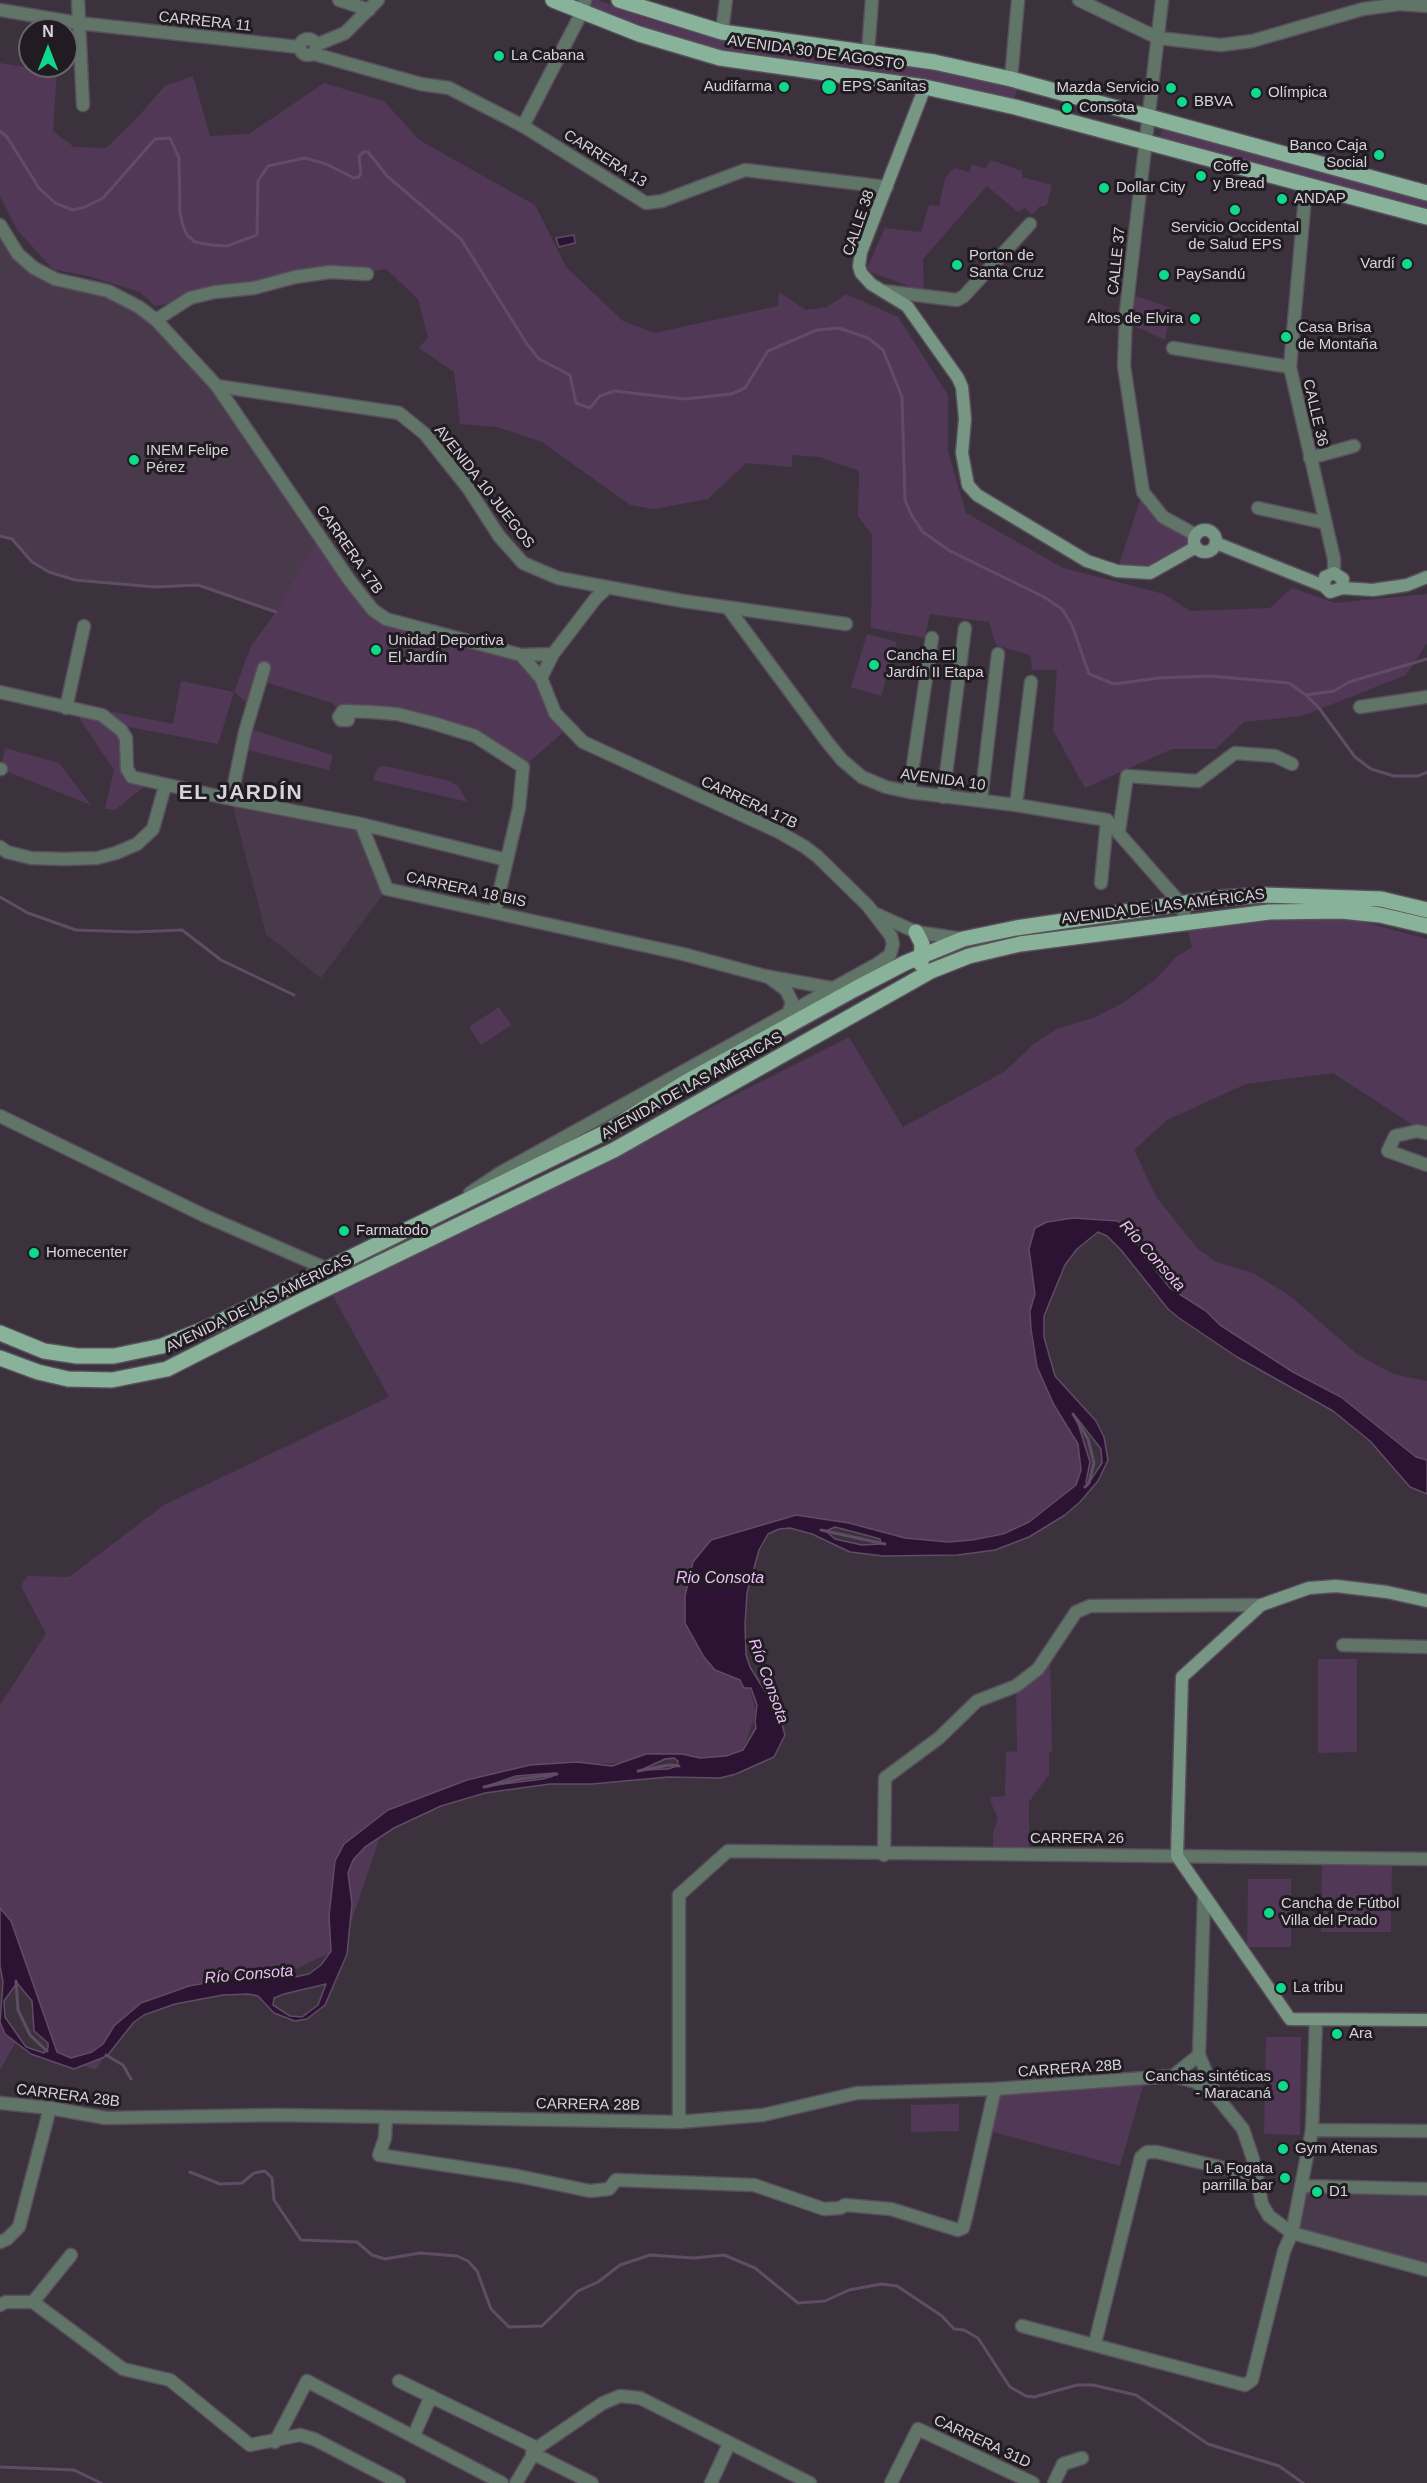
<!DOCTYPE html>
<meta charset="utf-8">
<style>
body{margin:0}
#map{position:relative;width:1427px;height:2483px;overflow:hidden;background:#3c323e;font-family:Helvetica,sans-serif}
canvas{display:block}
.north{position:absolute;left:18px;top:18px;width:60px;height:60px;box-sizing:border-box;background:#201c21;border:2px solid #6a656b;border-radius:50%;rotate:0deg;font-size:16px;font-weight:700;line-height:24px;text-align:center;color:#d8d2da}
.north::after{content:'';display:block;margin:auto;width:21px;height:27px;background:#0fd98a;clip-path:polygon(50% 0,100% 100%,50% 72%,0 100%)}
</style>
<div id="map">
<canvas width="1427" height="2483"></canvas>
<div class="north">N</div>
</div>
<script>
const ctx = document.querySelector('canvas').getContext('2d');
ctx.lineJoin = 'round';
function fillPath(path, color) {
  ctx.fillStyle = color;
  ctx.fill(path, 'evenodd');
}
function shape(rows) {
  const path = new Path2D();
  for (const r of rows) {
    if (r.length === 3) {
      path.moveTo(r[0] + r[2], r[1]);
      path.arc(r[0], r[1], r[2], 0, 2 * Math.PI);
      continue;
    }
    path.moveTo(r[0], r[1]);
    for (let i = 2; i < r.length; i += 2) path.lineTo(r[i], r[i + 1]);
  }
  return path;
}
function stroke(path, color, width, dash) {
  ctx.strokeStyle = color;
  ctx.lineWidth = width;
  ctx.lineCap = dash ? 'butt' : 'round';
  ctx.setLineDash(dash || []);
  ctx.stroke(path);
}
function drawText(font, color, halo, rows, align = 'center') {
  ctx.font = font + ' Helvetica,sans-serif';
  ctx.lineWidth = 6;
  ctx.setLineDash([]);
  ctx.textBaseline = 'middle';
  ctx.strokeStyle = halo;
  ctx.fillStyle = color;
  for (const [text, x, y, turn = 0] of rows) {
    ctx.save();
    ctx.translate(x, y);
    ctx.rotate((+turn || 0) * Math.PI / 180);
    ctx.textAlign = isNaN(turn) ? turn : align;
    if (halo) ctx.strokeText(text, 0, 0);
    ctx.fillText(text, 0, 0);
    ctx.restore();
  }
}
fillPath(shape([
 [0,225,34,268,139,307,205,374,319,534,276,612,198,585,155,587,75,580,49,572,32,562,12,539,0,536],
 [231,799,361,824,387,889,321,978,266,934],
 [1301,2186,1427,2189,1427,2270,1292,2233]
]), '#483a4b');
fillPath(shape([
 [585,0,598,0,646,18,721,39,931,69,1017,89,1014,100,928,79,721,50,641,28,583,7],
 [0,63,57,72,53,131,74,147,106,148,135,120,165,86,193,76,210,136,249,134,324,83,384,101,419,140,535,205,566,267,623,321,654,333,778,306,779,292,806,310,827,307,846,294,898,317,948,395,948,451,966,513,1063,568,1164,594,1190,611,1270,608,1292,588,1335,603,1427,594,1427,643,1406,675,1302,716,1244,722,1216,749,1172,749,1085,788,1053,730,1057,670,1032,670,1030,655,996,645,989,622,930,614,925,638,871,628,872,535,858,516,859,471,820,457,792,455,792,467,746,463,708,499,654,509,630,505,542,442,497,427,460,424,454,372,419,348,428,337,418,299,386,269,155,306,140,292,92,277,53,269,18,231,0,197],
 [1162,129,1427,199,1427,210,1160,139],
 [991,160,1022,171,1022,177,1052,185,1047,205,1039,207,1032,215,1025,208,1018,212,987,186,923,259,924,292,866,270,885,228,921,232,929,205,939,206,945,178,954,168,969,172,972,164,985,169],
 [1133,295,1171,308,1165,340,1130,324],
 [1143,492,1195,539,1194,543,1150,573,1117,571],
 [319,534,373,610,521,655,567,729,523,767,512,757,433,723,340,713,332,703,265,682,252,707,234,692,218,744,113,724,121,730,127,769,150,782,115,810,105,809,114,770,74,710,102,715,114,712,173,724,181,681,234,692,251,646,276,612],
 [867,634,897,642,881,696,851,687],
 [250,729,333,755,329,770,243,749],
 [5,748,59,763,91,805,1,769],
 [385,766,450,781,458,786,468,802,373,780,378,767],
 [1300,918,1356,920,1427,939,1427,1134,1333,1073,1246,1084,1167,1120,1134,1150,1157,1198,1197,1248,1216,1262,1253,1273,1290,1296,1358,1355,1393,1374,1427,1381,1427,1460,1416,1457,1341,1397,1293,1372,1220,1325,1206,1311,1168,1285,1144,1256,1139,1245,1110,1220,1073,1218,1047,1222,1035,1228,1029,1249,1034,1269,1035,1294,1030,1311,1037,1367,1054,1405,1078,1444,1081,1470,1076,1485,1046,1508,1025,1529,972,1540,948,1542,905,1538,849,1523,796,1515,711,1540,704,1657,750,1688,756,1713,743,1750,726,1756,595,1764,430,1794,389,1810,343,1946,256,1989,134,2009,96,2070,56,2055,0,1924,0,1705,46,1634,21,1586,27,1576,69,1577,164,1505,389,1397,329,1289,470,1229,849,1037,903,1127,1004,1072,1035,1043,1057,1029,1093,1018,1123,1003,1156,979,1176,957,1192,947,1187,929],
 [499,1007,511,1025,481,1045,469,1027],
 [1050,1653,1052,1752,1049,1752,1049,1774,1029,1802,1029,1854,993,1854,993,1833,998,1818,991,1803,991,1797,1005,1796,1006,1752,1017,1751,1016,1686],
 [1318,1659,1357,1659,1357,1752,1318,1753],
 [1322,1858,1392,1859,1391,1932,1321,1932],
 [1248,1879,1291,1879,1291,1947,1247,1947],
 [0,2021,5,2034,16,2042,0,2070],
 [1266,2037,1301,2037,1300,2135,1264,2134],
 [1145,2079,1120,2166,986,2130,995,2089],
 [959,2104,959,2131,911,2132,911,2105]
]), '#513857');
const water = shape([
 [574,235,575,243,559,247,556,238,574,235],
 [1073,1218,1118,1221,1134,1236,1144,1256,1170,1288,1206,1311,1220,1325,1293,1372,1341,1397,1416,1457,1427,1460,1427,1494,1410,1487,1370,1441,1333,1411,1237,1357,1179,1318,1168,1309,1121,1250,1107,1236,1098,1232,1077,1249,1065,1265,1044,1316,1044,1337,1055,1376,1096,1421,1104,1437,1108,1460,1098,1481,1080,1502,1065,1515,1029,1537,995,1550,958,1555,883,1556,850,1552,812,1534,790,1528,779,1529,768,1534,759,1550,747,1593,745,1624,746,1655,750,1667,779,1714,785,1735,774,1757,736,1774,720,1778,668,1777,592,1784,550,1784,485,1793,441,1806,394,1828,365,1847,353,1860,348,1873,352,1904,347,1954,325,2005,307,2019,295,2021,274,2013,258,1996,248,1994,223,1995,175,2004,144,2015,134,2022,107,2056,74,2069,31,2054,5,2034,0,2022,3,1982,0,1966,0,1908,11,1921,57,2052,71,2058,92,2052,103,2044,114,2026,141,2003,189,1986,245,1976,295,1977,309,1974,321,1965,331,1951,329,1916,335,1861,344,1844,388,1810,467,1780,530,1765,577,1762,612,1766,646,1754,682,1754,700,1758,726,1756,743,1750,756,1728,755,1722,757,1705,751,1688,744,1688,740,1680,715,1670,704,1657,685,1623,685,1596,693,1562,711,1540,796,1515,849,1523,905,1538,948,1542,972,1540,1003,1534,1029,1522,1076,1485,1081,1470,1078,1444,1054,1405,1037,1367,1031,1329,1030,1311,1035,1294,1029,1249,1035,1228,1047,1222,1073,1218],
 [1076,1417,1101,1449,1102,1463,1088,1484,1086,1482,1090,1462,1076,1417],
 [835,1527,873,1537,880,1539,881,1544,862,1545,835,1539,826,1531,835,1527],
 [674,1758,678,1761,677,1766,668,1769,641,1770,665,1759,674,1758],
 [555,1773,553,1776,543,1779,487,1786,516,1776,555,1773],
 [17,1983,32,2001,34,2031,48,2043,48,2048,44,2053,26,2047,5,2017,4,2001,17,1983],
 [326,1984,318,2005,302,2017,290,2016,273,2005,274,1998,284,1994,326,1984]
]);
fillPath(water, '#2d1333');
stroke(water, '#604c65', 1.5);
stroke(shape([
 [0,131,7,137,39,188,55,203,73,210,85,207,103,198,155,139,170,138,179,158,180,213,183,226,187,235,195,242,211,245,227,246,257,235,258,181,268,166,305,158,326,164,354,178,359,177,361,173,359,156,364,152,368,152,387,176,461,239,527,344,539,359,570,375,576,403,590,408,600,396,614,391,685,399,731,394,745,388,768,351,817,330,839,328,868,338,883,350,902,397,905,500,912,516,923,532,950,551,1044,597,1062,609,1072,625,1089,674,1114,684,1159,678,1210,676,1289,683,1306,695,1319,708,1355,757,1371,769,1394,776,1418,776,1427,772],
 [0,536,12,539,32,562,49,572,75,580,155,587,198,585,276,612],
 [1306,695,1334,691,1349,682,1427,659],
 [0,897,28,913,76,930,135,932,182,930,221,960,294,995],
 [1073,1414,1088,1439,1094,1463,1089,1483,1085,1487],
 [821,1530,885,1544],
 [638,1771,669,1765,679,1766],
 [484,1787,520,1779,557,1774],
 [16,1981,18,2010,30,2035,47,2051],
 [106,2055,123,2065,131,2079],
 [190,2172,220,2184,242,2183,254,2173,265,2171,272,2178,274,2200,301,2240,357,2242,372,2255,385,2259,420,2253,457,2256,468,2261,477,2271,491,2309,509,2327,542,2326,578,2291,598,2282,620,2265,650,2255,694,2258,724,2255,755,2268,798,2303,825,2301,849,2290,881,2284,897,2286,942,2316,954,2329,964,2330,978,2338,1010,2387,1026,2396,1034,2397,1077,2385,1093,2385,1136,2395,1208,2444,1279,2466,1303,2483],
 [0,2467,74,2470,101,2483]
]), '#604c65', 3);
const minor = shape([
 [78,0,83,105],
 [339,0,369,10],
 [1162,0,1126,312,1124,366,1143,492,1163,517,1196,535],
 [722,32,726,0],
 [316,45,345,33,378,0],
 [868,52,872,0],
 [1011,79,1018,0],
 [523,126,582,12,585,0],
 [1306,186,1290,367,1334,559,1334,573],
 [883,291,957,300,964,296,1030,224],
 [156,320,190,298,215,292,254,288,295,277,330,272,367,274],
 [1173,348,1290,367],
 [217,386,399,413,425,434,468,488,499,536,523,563,558,578,683,601,846,624],
 [1310,458,1354,446],
 [1258,508,1326,523],
 [728,608,828,743,842,760,862,777,886,787,909,792,1016,805,1107,820,1181,904,1186,921],
 [521,655,553,654],
 [541,678,553,654,596,598,607,588],
 [0,692,102,715,121,730,126,738,127,769,132,777,231,799,361,824,387,889,683,954,765,976,837,989],
 [1360,707,1427,697],
 [66,708,84,626],
 [348,713,348,720,341,720,339,717,343,711,372,712,397,714,433,723,475,736,523,767,519,808,495,911],
 [0,769,1,769],
 [909,792,932,638],
 [943,797,965,628],
 [231,799,245,732,264,668],
 [981,800,998,654],
 [1016,805,1031,682],
 [361,824,507,860],
 [1119,831,1127,776,1198,781,1235,753,1275,756,1292,764],
 [0,847,7,852,31,858,64,859,97,858,116,853,137,844,153,829,165,786],
 [1101,883,1107,820],
 [771,979,786,990,792,1002,787,1018],
 [0,1116,203,1215,327,1269],
 [1427,1133,1417,1131,1395,1136,1388,1151,1427,1165],
 [1343,1645,1427,1647],
 [884,1855,885,1778,939,1738,977,1701,1016,1686,1038,1669,1076,1612,1090,1606,1261,1605],
 [386,2117,385,2138,379,2155,518,2176,590,2191,609,2189,616,2180,754,2185,824,2209,840,2208,845,2205,891,2209,958,2230,963,2228,966,2217,995,2089],
 [679,2122,679,1895,728,1851,1427,1859],
 [1312,2130,1427,2131],
 [1301,2186,1427,2189],
 [0,2242,7,2239,19,2227,50,2108],
 [33,2302,71,2255],
 [0,2305,6,2302,33,2302,123,2369,170,2380,250,2445,300,2435,314,2439,399,2483],
 [1022,2326,1245,2385,1252,2380,1284,2251,1292,2233,1312,2130,1316,2020],
 [1095,2343,1141,2157,1147,2152,1157,2152,1257,2176],
 [399,2381,537,2448],
 [414,2435,431,2396],
 [275,2442,307,2381,502,2483],
 [532,2453,592,2483],
 [516,2483,537,2448,603,2403,620,2396,640,2398,810,2483],
 [711,2483,729,2444],
 [891,2483,918,2429,1033,2483],
 [1054,2483,1063,2464,1082,2458]
]);
const tertiary = shape([
 [1079,0,1158,38,1221,45,1252,41,1363,9,1400,4,1427,6],
 [0,10,78,23,299,47],
 [308,47,8],
 [314,54,421,84,449,88,523,126,646,203,662,201,745,170,887,187],
 [0,225,18,254,34,268,55,279,108,291,139,307,156,320,217,386,350,581,373,610,386,619,521,655,541,678,555,713,583,742,779,832,805,847,818,857,868,906,891,936,893,944,890,955,877,964,500,1173,470,1193],
 [876,914,916,932,963,939],
 [1204,1898,1199,2055,1216,2096,1243,2129,1253,2159,1262,2204,1269,2216,1292,2233,1427,2270],
 [1173,2076,1199,2055],
 [0,2103,50,2108,106,2118,276,2115,679,2122,763,2115,857,2093,995,2089,1173,2076,1196,2082,1216,2096]
]);
const secondary = shape([
 [925,87,861,252,859,266,861,273,871,284,907,306,958,378,962,387,965,419,962,453,968,485,977,495,1087,561,1117,571,1150,573,1196,547],
 [1205,541,11],
 [1216,543,1324,586,1330,592,1342,588],
 [1324,586,1325,577,1334,573,1343,579,1342,588],
 [1342,588,1373,590,1407,585,1427,577],
 [1427,1601,1387,1592,1336,1586,1309,1588,1261,1605,1182,1677,1177,1856,1290,2019,1427,2020]
]);
const primary = shape([
 [553,0,639,34,720,58,925,87,1015,107,1427,217],
 [619,0,722,32,934,62,1011,79,1427,193],
 [916,932,922,944,921,964],
 [0,1333,44,1351,77,1356,114,1356,162,1346,209,1327,606,1132,686,1082,855,989,905,963,963,939,1016,928,1220,898,1264,895,1381,899,1427,910],
 [0,1358,38,1372,68,1379,112,1380,167,1369,305,1299,614,1150,931,971,969,956,1020,944,1269,912,1341,911,1380,915,1427,926]
]);
stroke(minor, '#584f5a', 15);
stroke(tertiary, '#584f5a', 15);
stroke(secondary, '#584f5a', 15);
stroke(primary, '#584f5a', 18);
stroke(minor, '#607568', 12);
stroke(tertiary, '#607568', 12);
stroke(secondary, '#779784', 12);
stroke(primary, '#88b299', 15);
for (const [x, y, r, color] of [
 [499,56,6,"#0fd98a"],
 [784,87,6,"#0fd98a"],
 [829,87,8,"#0fd98a"],
 [1171,88,6,"#0fd98a"],
 [1256,93,6,"#0fd98a"],
 [1182,102,6,"#0fd98a"],
 [1067,108,6,"#0fd98a"],
 [1379,155,6,"#0fd98a"],
 [1201,176,6,"#0fd98a"],
 [1104,188,6,"#0fd98a"],
 [1282,199,6,"#0fd98a"],
 [1235,210,6,"#0fd98a"],
 [1407,264,6,"#0fd98a"],
 [957,265,6,"#0fd98a"],
 [1164,275,6,"#0fd98a"],
 [1195,319,6,"#0fd98a"],
 [1286,337,6,"#0fd98a"],
 [134,460,6,"#0fd98a"],
 [376,650,6,"#0fd98a"],
 [874,665,6,"#0fd98a"],
 [344,1231,6,"#0fd98a"],
 [34,1253,6,"#0fd98a"],
 [1269,1913,6,"#0fd98a"],
 [1281,1988,6,"#0fd98a"],
 [1337,2034,6,"#0fd98a"],
 [1283,2086,6,"#0fd98a"],
 [1283,2149,6,"#0fd98a"],
 [1285,2178,6,"#0fd98a"],
 [1317,2192,6,"#0fd98a"]
]) {
  const dot = new Path2D();
  dot.arc(x, y, r, 0, 2 * Math.PI);
  ctx.fillStyle = color;
  ctx.fill(dot);
  stroke(dot, '#201c21', 2);
}
drawText('15px', '#d8d2da', '#201c21', [
 ["CARRERA 11",205,22,6],
 ["AVENIDA 30 DE AGOSTO",816,53,8],
 ["CARRERA 13",605,159,32],
 ["CALLE 38",859,223,-71],
 ["CALLE 37",1117,261,-84],
 ["CALLE 36",1315,413,77],
 ["AVENIDA 10 JUEGOS",484,487,52],
 ["CARRERA 17B",349,550,55],
 ["AVENIDA 10",943,780,8],
 ["CARRERA 17B",749,803,25],
 ["CARRERA 18 BIS",466,890,12],
 ["AVENIDA DE LAS AMÉRICAS",1163,907,-7],
 ["AVENIDA DE LAS AMÉRICAS",692,1086,-29],
 ["AVENIDA DE LAS AMÉRICAS",259,1304,-26],
 ["CARRERA 26",1077,1839],
 ["CARRERA 28B",1070,2069,-4],
 ["CARRERA 28B",68,2096,7],
 ["CARRERA 28B",588,2105,1],
 ["CARRERA 31D",982,2442,25]
]);
drawText('15px', '#d8d2da', '#201c21', [
 ["La Cabana",511,56],
 ["Audifarma",772,87,"right"],
 ["EPS Sanitas",842,87],
 ["Mazda Servicio",1159,88,"right"],
 ["Olímpica",1268,93],
 ["BBVA",1194,102],
 ["Consota",1079,108],
 ["Banco Caja",1367,146,"right"],
 ["Social",1367,163,"right"],
 ["Coffe",1213,167],
 ["y Bread",1213,184],
 ["Dollar City",1116,188],
 ["ANDAP",1294,199],
 ["Servicio Occidental",1235,228,"center"],
 ["de Salud EPS",1235,245,"center"],
 ["Porton de",969,256],
 ["Santa Cruz",969,273],
 ["Vardí",1395,264,"right"],
 ["PaySandú",1176,275],
 ["Altos de Elvira",1183,319,"right"],
 ["Casa Brisa",1298,328],
 ["de Montaña",1298,345],
 ["INEM Felipe",146,451],
 ["Pérez",146,468],
 ["Unidad Deportiva",388,641],
 ["El Jardín",388,658],
 ["Cancha El",886,656],
 ["Jardín II Etapa",886,673],
 ["Farmatodo",356,1231],
 ["Homecenter",46,1253],
 ["Cancha de Fútbol",1281,1904],
 ["Villa del Prado",1281,1921],
 ["La tribu",1293,1988],
 ["Ara",1349,2034],
 ["Canchas sintéticas",1271,2077,"right"],
 ["- Maracaná",1271,2094,"right"],
 ["Gym Atenas",1295,2149],
 ["La Fogata",1273,2169,"right"],
 ["parrilla bar",1273,2186,"right"],
 ["D1",1329,2192]
], 'left');
drawText('italic 16px', '#efbefa', '#201c21', [
 ["Río Consota",1152,1256,48],
 ["Rio Consota",720,1579],
 ["Río Consota",768,1681,70],
 ["Río Consota",249,1975,-5]
]);
ctx.letterSpacing = '1.5px';
drawText('bold 21px', '#d8d2da', '#201c21', [
 ["EL JARDÍN",241,793]
]);
ctx.letterSpacing = '0px';
</script>
